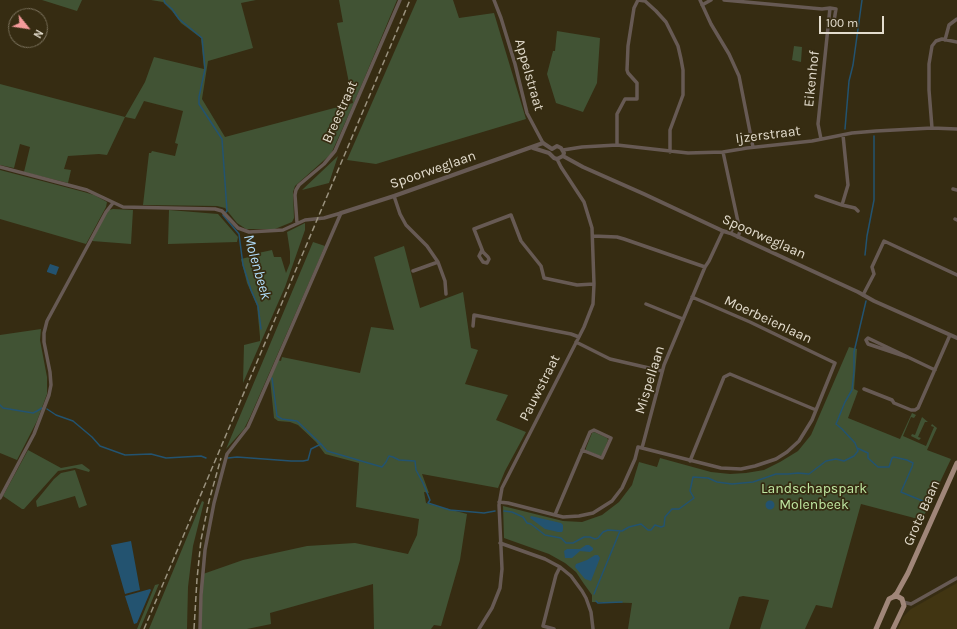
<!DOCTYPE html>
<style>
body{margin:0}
#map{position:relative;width:957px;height:629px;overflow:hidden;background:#362c12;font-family:Karla,sans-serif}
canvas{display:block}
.north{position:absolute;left:8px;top:8px;width:40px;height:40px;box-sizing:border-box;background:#362c12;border:1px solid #7b725d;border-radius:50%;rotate:120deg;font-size:11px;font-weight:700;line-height:16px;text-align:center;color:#e3dccd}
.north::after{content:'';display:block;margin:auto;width:14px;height:18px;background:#f59b9b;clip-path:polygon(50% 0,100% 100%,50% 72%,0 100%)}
.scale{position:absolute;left:819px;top:16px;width:65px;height:18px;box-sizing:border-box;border:2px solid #e3dccd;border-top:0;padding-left:5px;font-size:12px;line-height:14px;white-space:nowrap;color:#e3dccd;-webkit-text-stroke:3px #362c12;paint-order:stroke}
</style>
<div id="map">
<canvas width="957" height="629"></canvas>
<div class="north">N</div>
<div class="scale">100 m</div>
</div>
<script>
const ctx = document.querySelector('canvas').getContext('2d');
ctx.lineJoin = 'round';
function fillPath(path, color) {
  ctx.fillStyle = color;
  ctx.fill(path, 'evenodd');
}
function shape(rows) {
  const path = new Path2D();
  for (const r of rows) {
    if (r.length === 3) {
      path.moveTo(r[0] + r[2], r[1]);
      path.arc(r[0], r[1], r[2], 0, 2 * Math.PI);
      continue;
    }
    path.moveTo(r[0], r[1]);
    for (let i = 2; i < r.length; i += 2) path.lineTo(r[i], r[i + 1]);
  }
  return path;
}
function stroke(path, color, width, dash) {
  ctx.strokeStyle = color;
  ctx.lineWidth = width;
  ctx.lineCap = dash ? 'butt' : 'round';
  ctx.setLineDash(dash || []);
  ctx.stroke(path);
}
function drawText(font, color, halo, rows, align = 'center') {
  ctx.font = font + ' Karla,sans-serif';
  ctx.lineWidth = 3.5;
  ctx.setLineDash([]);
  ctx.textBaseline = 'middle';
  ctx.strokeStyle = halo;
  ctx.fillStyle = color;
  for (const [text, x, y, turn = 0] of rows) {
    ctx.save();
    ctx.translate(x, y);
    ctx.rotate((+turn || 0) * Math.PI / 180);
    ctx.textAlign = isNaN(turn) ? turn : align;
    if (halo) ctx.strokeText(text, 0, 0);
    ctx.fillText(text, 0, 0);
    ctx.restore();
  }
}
fillPath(shape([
 [957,583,957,629,898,629,903,617,911,609]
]), '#413512');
fillPath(shape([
 [42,0,82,0,77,11],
 [151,0,256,0,241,3,253,48,208,61,202,99,225,137,353,103,337,23,343,22,339,0,397,0,354,103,331,154,295,186,293,192,294,218,292,222,275,229,246,229,237,223,225,208,217,206,143,205,149,153,151,153,152,151,175,156,178,144,175,143,183,111,144,101,135,119,125,117,107,155,99,154,68,156,64,169,71,170,68,183,24,172,30,147,20,144,14,168,0,165,0,84,125,117,145,82,154,57,204,69,201,38,181,23,172,11,163,2],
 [417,0,453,0,459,18,494,13,526,119,376,164,347,160],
 [557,31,600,38,597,83,583,112,556,103,547,74,553,51,555,51],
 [794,46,802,47,801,62,792,60],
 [338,156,329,183,302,190],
 [0,170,84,192,94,195,107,202,106,207,86,244,0,219],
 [113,209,133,210,131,244,92,241,105,215,109,210],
 [169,210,218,214,238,237,237,242,168,244],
 [305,223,305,230,285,287,243,383,244,345,260,341,260,337,257,306,247,283,241,259,249,257,249,255,272,250,274,257,281,257,286,273,290,263,290,252,287,232],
 [313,242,325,246,250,417,244,429,226,449],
 [404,246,420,308,463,292,471,348,478,350,465,384,508,395,496,420,526,432,505,471,498,488,422,474,429,493,424,492,426,503,467,514,460,560,441,626,434,625,431,629,374,629,373,584,270,613,271,624,247,629,201,629,203,574,243,560,307,546,355,543,408,554,417,535,419,519,356,507,359,463,325,454,316,442,298,425,290,422,278,421,274,418,270,379,278,360,281,361,282,357,360,373,371,327,394,330,374,257],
 [41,329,40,340,47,377,47,394,37,421,17,460,0,453,0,335],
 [849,347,857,349,854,389,858,391,848,418,900,439,912,413,916,415,914,418,911,417,903,436,926,446,934,427,931,426,932,424,937,428,927,450,951,459,922,520,861,504,832,608,816,605,805,629,760,629,769,600,743,596,739,597,729,629,628,629,632,603,592,602,592,595,584,584,576,572,565,563,549,554,504,538,503,506,563,521,582,522,602,515,619,502,632,485,639,462,657,467,660,458,711,472,730,474,746,473,764,470,780,462,798,451,811,435],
 [922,417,928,422,925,422,918,437,921,438,919,440,911,436,912,434,915,435],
 [594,432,607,438,608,440,602,455,600,456,586,450,586,448,592,433],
 [28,450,61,468,82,464,90,470,89,472,75,468,58,471,24,509,22,509,3,496],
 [75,470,87,505,79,508,75,496,37,507,36,501,54,479,61,473],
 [202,501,204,502,193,546,188,587,187,629,149,629],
 [159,584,140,629,137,629,155,585]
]), '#415334');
fillPath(shape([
 [50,264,59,267,56,275,47,272,47,271],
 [770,505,4.5],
 [531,516,561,523,563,525,563,530,562,532,558,532,545,529,530,518],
 [131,541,140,590,125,594,111,545],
 [586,545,589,545,593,548,593,550,590,552,580,551,572,558,565,558,564,551,567,549,580,549],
 [595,555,598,555,600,558,591,581,585,579,575,567,576,564,587,560],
 [150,589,151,590,137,623,134,624,125,596]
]), '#235370');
stroke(shape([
 [164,0,165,3,172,9,179,19,202,38,205,69,199,97,199,104,222,139,227,211,223,215,239,234,243,265,251,290,258,306,261,329],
 [845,129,849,81,853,65,862,0],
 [865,255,867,236,874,200,874,136],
 [272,378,277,416,282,419,297,421,321,444,327,451,382,467,386,462,389,456,393,457,399,460,415,461,416,470,423,483,430,500,428,503,450,510,484,513,495,511],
 [0,405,3,408,33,413,37,411,42,408],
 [47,409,56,415,73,421,92,437,100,446,125,455,151,454,166,458,201,456,206,458],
 [857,448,855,443,842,429,836,424,845,402,852,390,854,371,854,352,866,301],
 [857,448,868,453,868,458,878,467,889,467,892,458,894,457,907,460,913,463,912,467,901,492,930,504],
 [228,458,237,457,291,461,303,461,308,460,311,449,321,444],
 [504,511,512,512,523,517,527,523,531,524,545,535,561,538,566,543,573,543,584,537,590,537,595,539,598,538,603,532,608,530,622,531,629,527,641,524,648,530,651,530,655,525,661,527,664,526,665,517,672,509,679,509,694,498,690,491,693,477,708,478,717,482,732,484,753,482,776,474,788,474,798,473,809,474,826,461,836,459,844,461,854,456,858,451,857,448],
 [594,594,620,531],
 [596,601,598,603,622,602]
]), '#235370', 1.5);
stroke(shape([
 [494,0,501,18,515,64,527,113,543,143],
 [638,0,645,1,656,11,666,22,678,46,681,59,683,70,683,95,670,130,670,152],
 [700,0,711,24,729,54,739,76,753,147],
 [724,0,822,9,830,8,818,124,821,139],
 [702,5,711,0],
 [829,21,834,21,836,9,830,8],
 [945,40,949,25,957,19],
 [932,128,929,90,929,64,932,46,936,41,942,39,957,42],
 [617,145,617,114,625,99,637,99,637,83,628,73,627,70,628,46,634,8,638,0],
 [563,150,582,147,617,145,688,153,723,152,747,148,812,141,852,133,876,131,932,128,957,129],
 [723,152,740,231,738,237],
 [0,167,87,190,123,207,215,209,222,211,238,228,249,232,283,230,305,220,324,218,341,213],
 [953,189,957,190],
 [394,196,400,214,406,225,427,246,438,262,445,281,446,294],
 [816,196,842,205,848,185,843,135],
 [842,205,855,208,858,211],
 [955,219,957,220],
 [297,223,295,195,296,190,299,185,324,164,335,151,400,0],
 [730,233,737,221],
 [593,236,617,237,624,239,705,267],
 [482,250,479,256,483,262,487,263,489,259,488,257,483,252,474,229,511,215,521,241,541,266,544,278,577,285,594,284],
 [413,271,438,262],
 [863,295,874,274,872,267,884,241,957,275],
 [646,304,683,319],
 [473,326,474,315,571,334,579,337],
 [576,342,610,359,662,371],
 [907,357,868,344,866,340,868,338,870,339,935,370],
 [864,389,892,400,894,403,911,410,915,410,918,408,950,335],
 [642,448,664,365,705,267,709,261,723,231],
 [690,461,724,377,730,374,816,410],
 [0,498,34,434,49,395,51,385,50,372,44,342,44,333,47,321,106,212,113,203],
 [499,502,508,503,555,515,563,517,579,516,593,513,612,501,622,488,635,459,638,447,721,468,741,469,755,466,776,459,787,452,799,441,812,420,835,363,750,322,692,297],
 [555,515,557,510,590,432,594,430,611,438,602,458,582,450],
 [500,543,545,559,560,567,571,576,582,591,586,598,591,612,593,629],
 [903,602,911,604,957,578],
 [200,629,201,595,205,550,214,503,227,454,248,427,252,418,341,213],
 [479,629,492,608,500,588,502,569,499,505,502,488,584,327,593,304,594,284,592,228,584,202,561,167,557,159],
 [554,629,543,626,556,575,560,567]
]), '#675a54', 3.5);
stroke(shape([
 [533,148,549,153,554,158,557,159,563,156],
 [552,149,557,146,561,148,564,153,563,156],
 [563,156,583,167,644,194,723,231,730,233,858,292,874,301,957,338],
 [341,213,394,196,543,143,552,149]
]), '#675a54', 4);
stroke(shape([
 [893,597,897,593,908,573,957,463],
 [876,629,889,599,893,597,897,596,902,599,904,606,893,629]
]), '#a08679', 5);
stroke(shape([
 [144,629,410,0],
 [194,629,197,579,201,540,209,501,221,458]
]), '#9a927e', 1.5, [6, 3]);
drawText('14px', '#e3dccd', '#362c12', [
 ["Appelstraat",529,75,74],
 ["Eikenhof",812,79,-84],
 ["Breestraat",340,112,-66],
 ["Ijzerstraat",768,135,-7],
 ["Spoorweglaan",433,170,-19],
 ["Spoorweglaan",764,237,24],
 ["Moerbeienlaan",768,320,25],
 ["Mispellaan",650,380,-73],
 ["Pauwstraat",540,388,-63],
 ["Grote Baan",922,513,-66]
]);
drawText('14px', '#c0e8a2', '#362c12', [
 ["Landschapspark",814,489],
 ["Molenbeek",814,505]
]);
drawText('italic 15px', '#afdaf7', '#362c12', [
 ["Molenbeek",257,267,74]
]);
</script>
